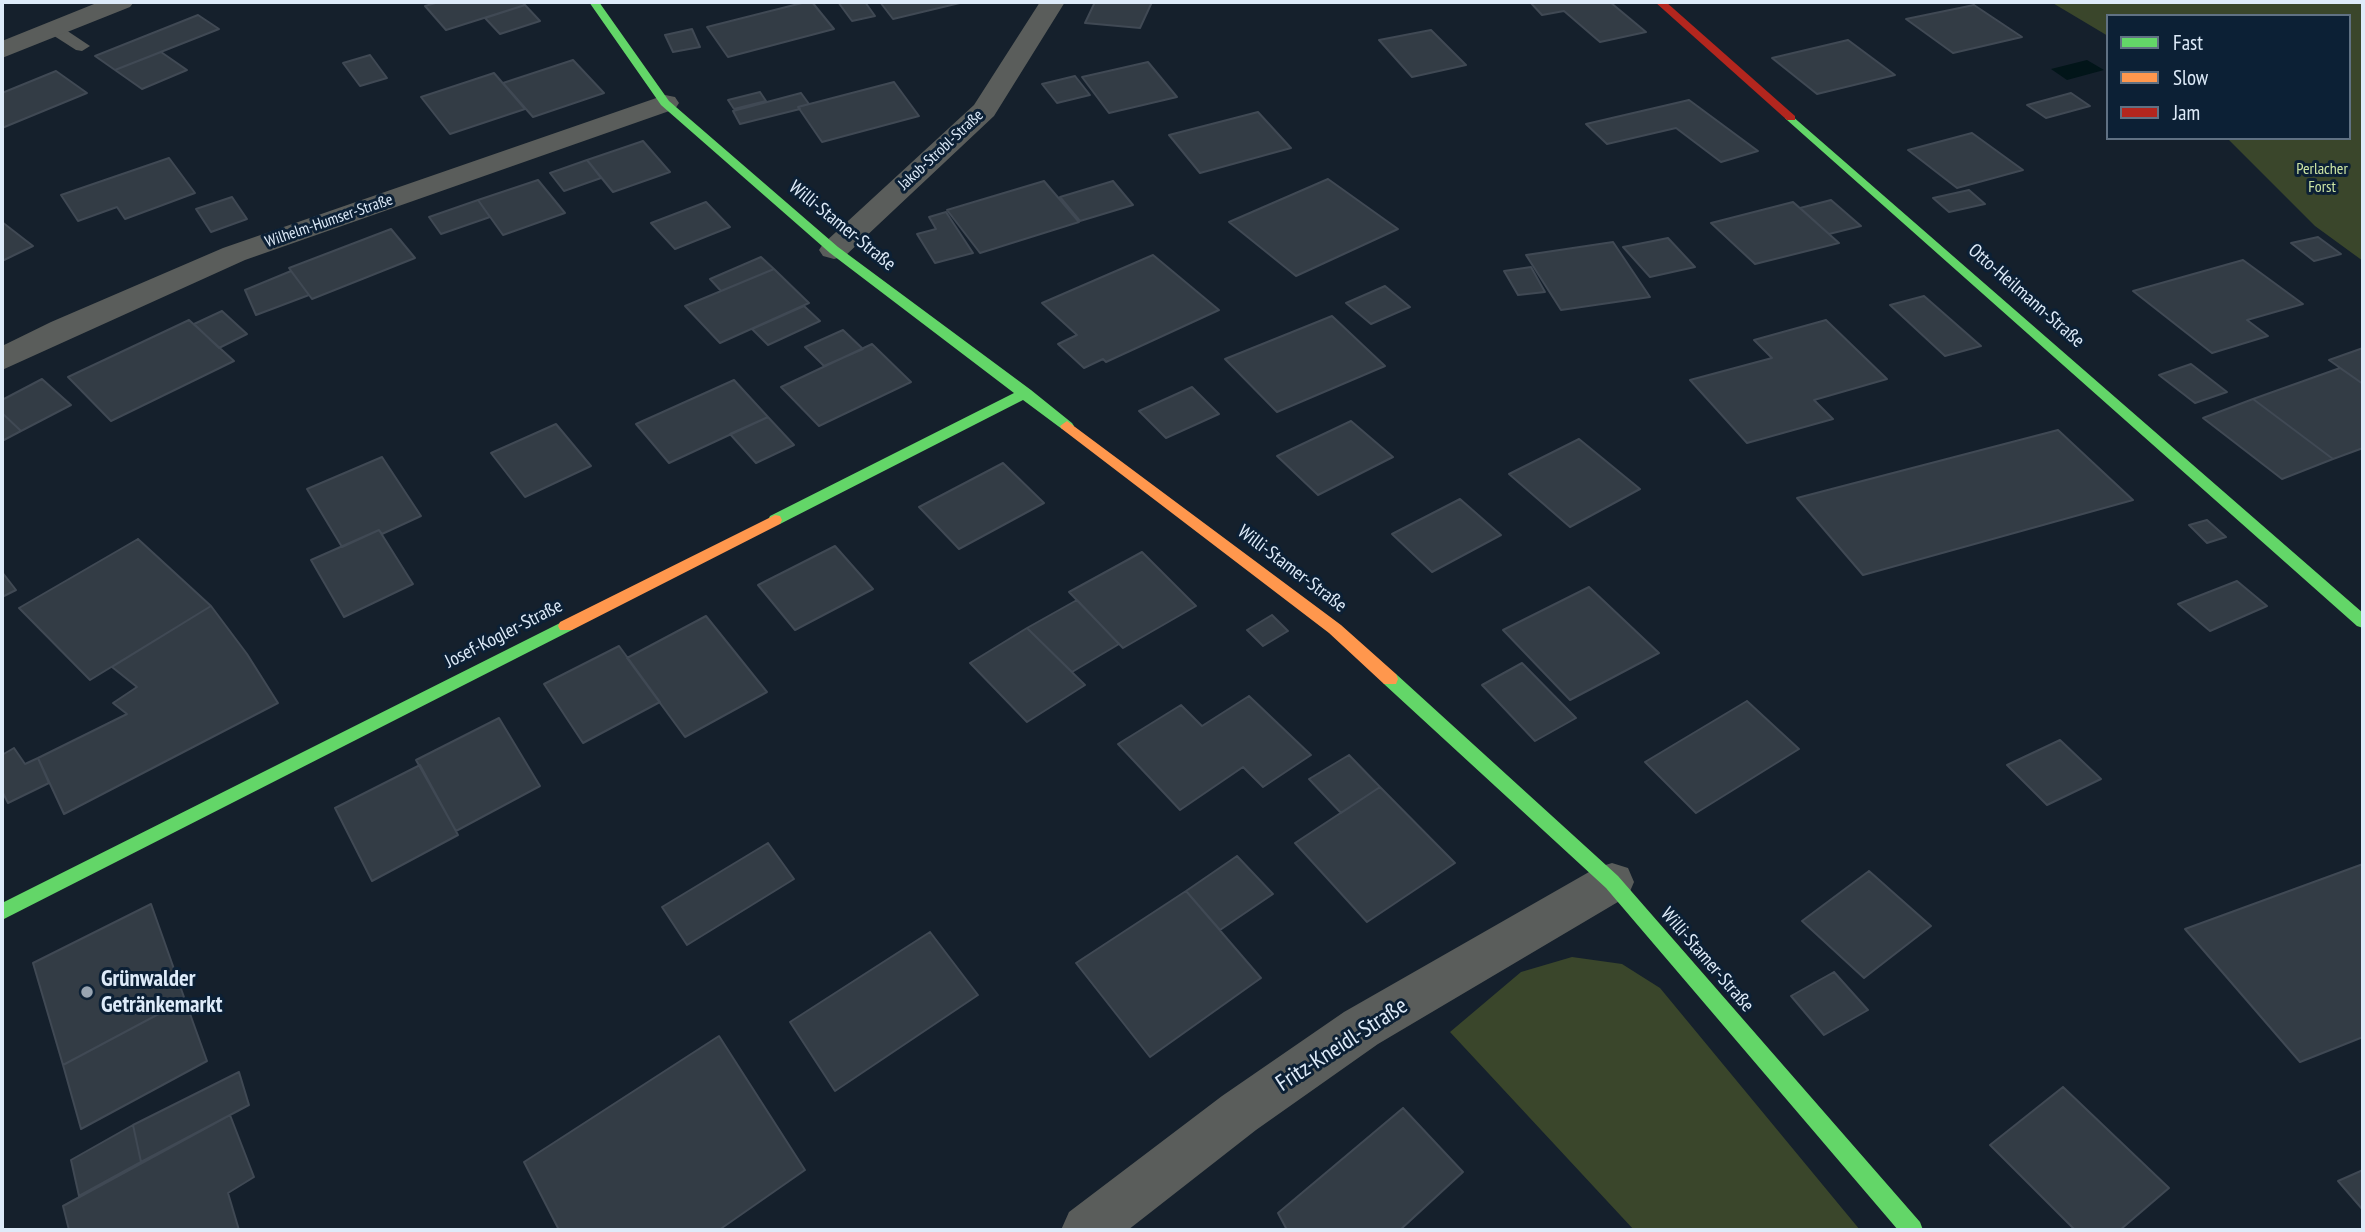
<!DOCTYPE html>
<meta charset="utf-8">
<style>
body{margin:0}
#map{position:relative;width:2365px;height:1232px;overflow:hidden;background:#15202c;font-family:"PT Sans Narrow",sans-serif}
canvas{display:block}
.frame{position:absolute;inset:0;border:4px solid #deebf9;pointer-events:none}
.legend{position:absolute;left:2106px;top:14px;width:245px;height:126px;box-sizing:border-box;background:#0c2035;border:2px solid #607183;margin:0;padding:9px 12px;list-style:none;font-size:21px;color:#deebf9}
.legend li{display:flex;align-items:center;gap:14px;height:35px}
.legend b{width:35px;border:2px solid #607183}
</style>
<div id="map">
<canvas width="2365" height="1232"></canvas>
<div class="frame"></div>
<ul class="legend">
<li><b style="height:9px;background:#63d668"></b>Fast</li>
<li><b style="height:9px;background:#ff974d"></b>Slow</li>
<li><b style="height:9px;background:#b3261e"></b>Jam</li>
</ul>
</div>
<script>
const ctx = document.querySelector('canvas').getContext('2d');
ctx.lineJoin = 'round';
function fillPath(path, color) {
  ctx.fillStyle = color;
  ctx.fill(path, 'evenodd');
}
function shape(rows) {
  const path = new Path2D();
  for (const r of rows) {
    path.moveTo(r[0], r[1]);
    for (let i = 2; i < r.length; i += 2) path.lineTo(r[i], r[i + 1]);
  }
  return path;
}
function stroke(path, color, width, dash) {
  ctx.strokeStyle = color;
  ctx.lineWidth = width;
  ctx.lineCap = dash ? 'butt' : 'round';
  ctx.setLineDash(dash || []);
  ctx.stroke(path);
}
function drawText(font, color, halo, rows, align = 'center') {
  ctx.font = font + ' "PT Sans Narrow",sans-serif';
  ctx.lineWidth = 6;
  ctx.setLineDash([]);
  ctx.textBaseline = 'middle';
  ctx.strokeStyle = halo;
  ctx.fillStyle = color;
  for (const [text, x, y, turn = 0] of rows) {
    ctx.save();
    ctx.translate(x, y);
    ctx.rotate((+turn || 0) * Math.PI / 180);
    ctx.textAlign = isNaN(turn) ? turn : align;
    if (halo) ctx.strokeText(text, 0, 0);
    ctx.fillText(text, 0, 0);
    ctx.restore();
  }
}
fillPath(shape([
 [2051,2,2363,2,2363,261,2315,226,2227,138,2349,138,2349,16,2108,16,2108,36],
 [1572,957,1622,964,1660,988,1860,1230,1634,1230,1450,1032,1521,972]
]), '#3a462b');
fillPath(shape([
 [2087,60,2104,70,2067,80,2051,69]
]), '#021519');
const building = shape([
 [439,2,522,2,525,5,446,30,425,6,439,2],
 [806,2,812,2,834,29,728,57,707,27,806,2],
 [838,2,865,2,875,16,852,21,838,2],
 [880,2,964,2,893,19,880,2],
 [1095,2,1152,2,1140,28,1085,23,1095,2],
 [1530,2,1610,2,1646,32,1600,42,1564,11,1542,15,1530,2],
 [525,5,540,21,500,34,485,18,525,5],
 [1974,5,2022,37,1953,53,1906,19,1974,5],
 [198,15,219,29,115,70,95,56,198,15],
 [692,29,700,47,673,52,665,35,692,29],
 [1431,30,1466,65,1412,77,1379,40,1431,30],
 [1848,40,1895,75,1817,94,1772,58,1848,40],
 [161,52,187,70,142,89,115,70,161,52],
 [370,55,387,78,360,86,343,63,370,55],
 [573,60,604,93,533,117,503,83,573,60],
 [1148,62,1177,97,1109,113,1082,77,1148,62],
 [56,71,87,93,2,128,2,93,56,71],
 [494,73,525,109,450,134,421,97,494,73],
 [1075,76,1090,95,1057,103,1042,84,1075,76],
 [894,82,919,116,822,142,798,107,894,82],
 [760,92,766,101,734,109,728,100,760,92],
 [801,93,809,104,798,107,800,109,740,124,733,111,801,93],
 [2071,93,2090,106,2046,118,2027,105,2071,93],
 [1689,100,1758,151,1721,162,1676,128,1607,144,1586,124,1689,100],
 [1258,112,1291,148,1200,173,1169,135,1258,112],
 [1972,133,2023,170,1957,188,1908,150,1972,133],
 [643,141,670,172,613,192,587,160,643,141],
 [169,158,195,193,125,219,117,207,78,221,61,195,169,158],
 [587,160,601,178,564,191,550,173,587,160],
 [1328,179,1398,229,1296,276,1229,222,1328,179],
 [538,180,565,213,503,235,478,200,538,180],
 [1044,181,1079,222,980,253,947,210,1044,181],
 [1113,181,1133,205,1080,221,1060,197,1113,181],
 [1969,190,1985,204,1949,212,1933,198,1969,190],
 [232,197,247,219,211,232,196,209,232,197],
 [478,200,490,217,441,234,429,217,478,200],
 [1831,200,1861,226,1829,234,1800,208,1831,200],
 [706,202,730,227,675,249,651,223,706,202],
 [1793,202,1839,243,1755,264,1711,223,1793,202],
 [946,212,973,253,935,263,917,234,936,229,929,217,946,212],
 [2,222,33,246,2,261,2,222],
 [391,229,415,258,312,299,289,268,391,229],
 [2318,237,2341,254,2314,261,2291,243,2318,237],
 [1668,238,1695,267,1650,277,1623,247,1668,238],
 [1613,242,1650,297,1561,310,1526,255,1613,242],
 [1153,255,1219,310,1106,362,1103,359,1084,368,1058,344,1077,335,1042,303,1153,255],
 [761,257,774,269,721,291,710,279,761,257],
 [2243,260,2303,304,2247,320,2268,336,2212,353,2133,291,2243,260],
 [1531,267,1545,292,1518,295,1504,271,1531,267],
 [774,269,809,303,720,343,685,306,774,269],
 [291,271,309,295,256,315,245,290,291,271],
 [1385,286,1410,307,1371,324,1346,303,1385,286],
 [1924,296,1981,346,1945,356,1890,305,1924,296],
 [804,306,820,321,768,345,752,329,804,306],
 [222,311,247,334,219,348,194,324,222,311],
 [1332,316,1385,366,1277,412,1225,359,1332,316],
 [189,320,234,361,111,421,68,377,189,320],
 [1826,320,1887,379,1814,400,1833,419,1747,443,1690,380,1772,358,1754,340,1826,320],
 [843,330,863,349,824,366,805,347,843,330],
 [872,344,911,382,819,426,781,387,872,344],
 [2363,348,2363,384,2329,360,2363,348],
 [2191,364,2227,392,2195,403,2159,375,2191,364],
 [2340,368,2363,384,2363,448,2333,459,2253,399,2340,368],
 [42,379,71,405,21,431,2,413,2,400,42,379],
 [734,380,768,417,669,463,636,424,734,380],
 [1192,387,1219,414,1166,438,1139,411,1192,387],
 [2253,399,2333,459,2282,479,2203,418,2253,399],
 [2,413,21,431,2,441,2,413],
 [768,417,794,445,756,463,730,434,768,417],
 [1351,421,1393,457,1318,495,1277,456,1351,421],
 [556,424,591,466,525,497,491,453,556,424],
 [2058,430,2133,500,1863,575,1797,498,2058,430],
 [1579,439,1640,489,1570,527,1509,474,1579,439],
 [382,457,421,516,382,534,379,530,342,547,307,489,382,457],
 [1003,463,1044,503,959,549,919,507,1003,463],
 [1460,499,1501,535,1432,572,1392,534,1460,499],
 [2207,520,2226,537,2207,543,2189,525,2207,520],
 [379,530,413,584,344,617,311,560,379,530],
 [138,539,211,606,90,680,19,608,138,539],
 [835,546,873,589,795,630,758,585,835,546],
 [1142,552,1196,606,1123,648,1069,592,1142,552],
 [2,572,16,590,2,597,2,572],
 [2237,581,2267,606,2210,631,2178,604,2237,581],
 [1589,587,1659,653,1570,700,1503,630,1589,587],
 [1077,600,1119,644,1072,672,1027,628,1077,600],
 [211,606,247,654,278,703,64,814,38,758,127,714,113,703,137,687,112,667,211,606],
 [1272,615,1288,631,1263,646,1247,630,1272,615],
 [706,616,767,692,685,737,627,658,706,616],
 [1027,628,1085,685,1027,722,970,663,1027,628],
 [619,646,660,702,583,743,544,684,619,646],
 [1522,663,1576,718,1535,741,1482,685,1522,663],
 [1249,696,1311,755,1263,787,1243,767,1180,810,1118,744,1181,705,1202,726,1249,696],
 [1747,701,1799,749,1696,813,1645,762,1747,701],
 [499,718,540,786,456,831,416,760,499,718],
 [2060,740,2101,779,2047,805,2007,765,2060,740],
 [14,748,25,764,38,758,49,783,8,803,2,791,2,755,14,748],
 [1349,755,1380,787,1341,813,1309,779,1349,755],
 [420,765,458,835,372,881,335,808,420,765],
 [1380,787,1455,863,1367,922,1295,843,1380,787],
 [768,843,794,879,687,945,662,907,768,843],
 [1237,856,1273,894,1220,930,1186,891,1237,856],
 [2363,864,2363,1037,2300,1062,2185,929,2363,864],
 [1869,871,1931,926,1864,978,1802,921,1869,871],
 [1186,891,1261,978,1150,1057,1076,963,1186,891],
 [151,904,185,1000,63,1065,33,963,151,904],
 [930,932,978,995,835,1091,790,1022,930,932],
 [1834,972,1868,1010,1824,1035,1791,996,1834,972],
 [185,1000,207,1061,81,1129,63,1065,185,1000],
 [719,1036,805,1170,719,1230,559,1230,524,1162,719,1036],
 [239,1072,249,1105,141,1162,133,1125,239,1072],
 [2063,1087,2169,1188,2120,1230,2075,1230,1990,1145,2063,1087],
 [1403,1108,1463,1172,1400,1230,1287,1230,1278,1213,1403,1108],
 [230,1115,254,1177,228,1193,239,1230,69,1230,63,1206,230,1115],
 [133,1125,141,1162,79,1196,71,1160,133,1125],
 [2363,1170,2363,1210,2338,1181,2363,1170]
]);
fillPath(building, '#333c45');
stroke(building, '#404954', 2);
fillPath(shape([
 [54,24,60,26,90,46,82,51,76,50,48,32,46,29,48,26,54,24]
]), '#5a5d5b');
fillPath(shape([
 [99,2,134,2,130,7,2,58,2,41,99,2],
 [1040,2,1065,2,994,116,845,256,834,259,823,256,819,250,823,244,974,105,1040,2],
 [665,95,675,97,679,103,675,109,245,260,2,370,2,346,51,322,223,248,665,95],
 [1612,863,1628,868,1634,882,1628,896,1378,1044,1256,1130,1128,1230,1061,1230,1069,1212,1222,1096,1344,1012,1596,868,1612,863]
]), '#5a5d5b');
fillPath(shape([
 [589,2,599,2,669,101,838,247,1031,390,1072,423,1074,426,1072,429,1062,429,1023,400,780,524,770,524,768,520,770,516,1014,393,830,253,661,105,589,2],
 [1791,115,2363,613,2363,628,2357,626,1787,120,1785,118,1791,115],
 [566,620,572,622,574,626,572,630,2,920,2,903,566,620],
 [1390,673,1396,674,1618,876,1920,1222,1923,1230,1898,1230,1606,888,1384,684,1382,679,1384,674,1390,673]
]), '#63d668');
fillPath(shape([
 [1067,421,1341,625,1396,674,1398,679,1396,684,1384,684,1329,633,1062,429,1060,426,1067,421],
 [775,515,780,516,782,520,780,524,572,630,560,630,558,626,560,622,775,515]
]), '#ff974d');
fillPath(shape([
 [1655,2,1666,2,1795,116,1795,120,1787,120,1655,2]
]), '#b3261e');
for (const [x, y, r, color] of [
 [87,992,7,"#98a4b1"]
]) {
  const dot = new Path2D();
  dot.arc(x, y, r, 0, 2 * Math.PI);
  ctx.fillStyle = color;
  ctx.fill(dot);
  stroke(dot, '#0c2035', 2.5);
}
drawText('16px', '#deebf9', '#0c2035', [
 ["Jakob-Strobl-Straße",941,150,-43],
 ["Wilhelm-Humser-Straße",329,221,-19]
]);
drawText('16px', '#cce4a4', '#0c2035', [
 ["Perlacher",2322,169],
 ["Forst",2322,187]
]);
drawText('19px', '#deebf9', '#0c2035', [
 ["Willi-Stamer-Straße",842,226,39],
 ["Otto-Heilmann-Straße",2026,296,41],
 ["Willi-Stamer-Straße",1292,569,37],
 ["Josef-Kogler-Straße",504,634,-27],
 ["Willi-Stamer-Straße",1707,960,49]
]);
drawText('bold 23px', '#deebf9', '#0c2035', [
 ["Grünwalder",101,979],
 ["Getränkemarkt",101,1005]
], 'left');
drawText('23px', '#deebf9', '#0c2035', [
 ["Fritz-Kneidl-Straße",1342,1045,-33]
]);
</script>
